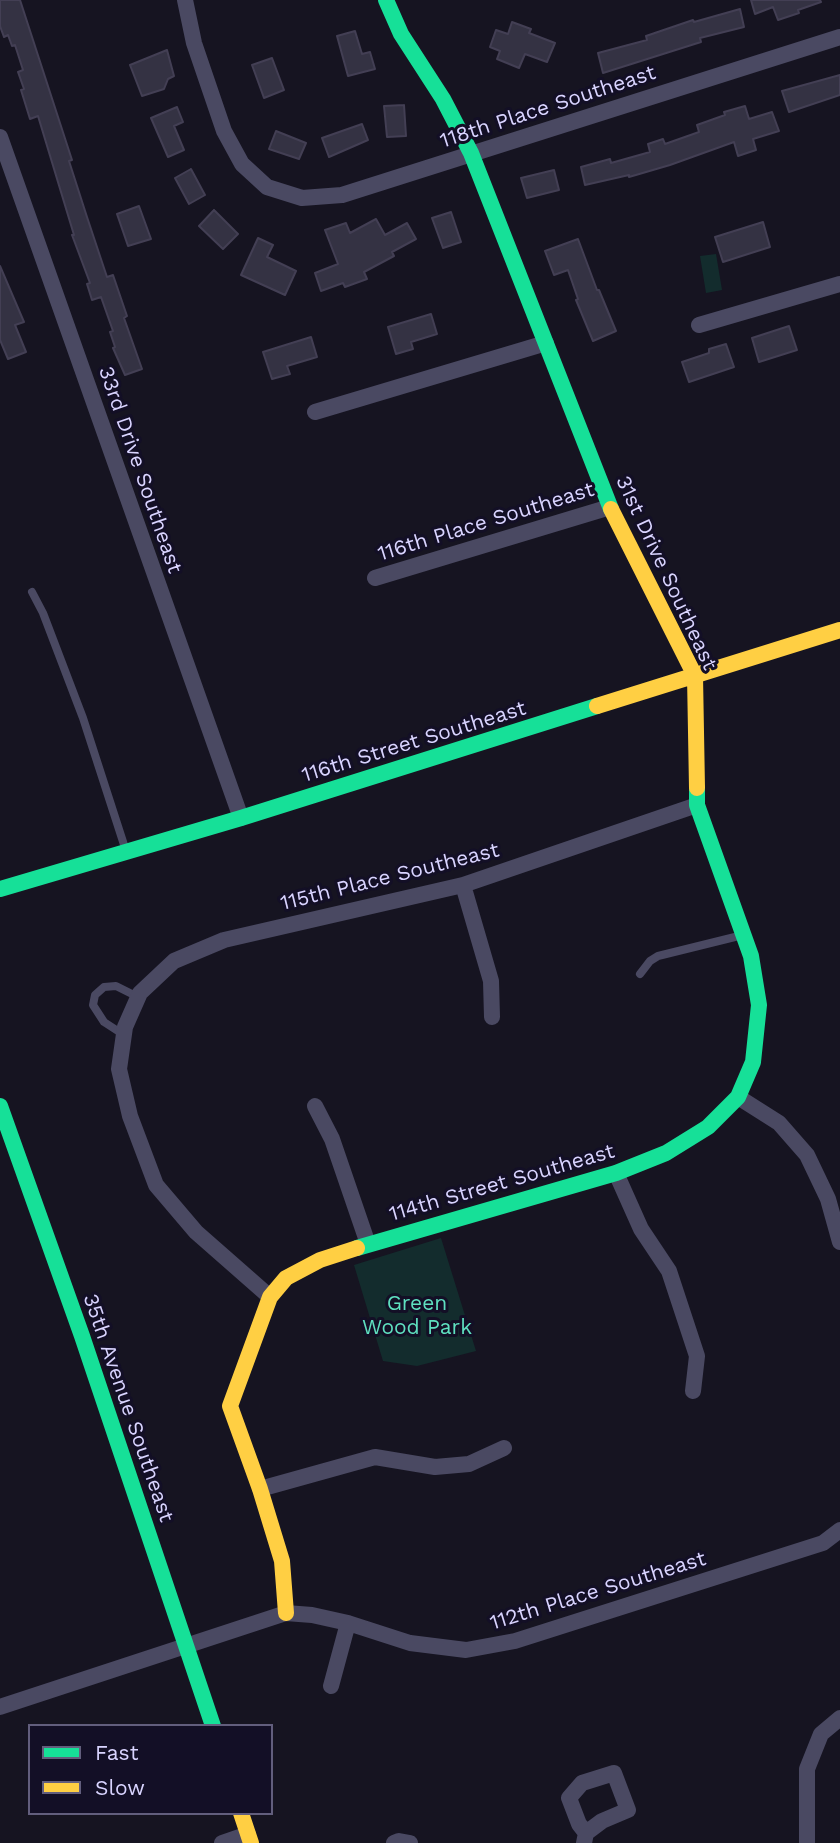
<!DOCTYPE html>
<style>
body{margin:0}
#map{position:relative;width:840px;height:1843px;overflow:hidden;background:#161421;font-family:"Work Sans",sans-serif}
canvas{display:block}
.legend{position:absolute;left:28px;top:1724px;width:245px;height:91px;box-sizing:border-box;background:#130f26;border:2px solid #625e7d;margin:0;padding:9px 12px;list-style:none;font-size:21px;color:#d9d4ff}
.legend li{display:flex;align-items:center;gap:14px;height:35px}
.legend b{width:35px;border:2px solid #625e7d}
</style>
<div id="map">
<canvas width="840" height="1843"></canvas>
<ul class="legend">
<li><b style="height:9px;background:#16e098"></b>Fast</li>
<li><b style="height:9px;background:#ffcf43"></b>Slow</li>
</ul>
</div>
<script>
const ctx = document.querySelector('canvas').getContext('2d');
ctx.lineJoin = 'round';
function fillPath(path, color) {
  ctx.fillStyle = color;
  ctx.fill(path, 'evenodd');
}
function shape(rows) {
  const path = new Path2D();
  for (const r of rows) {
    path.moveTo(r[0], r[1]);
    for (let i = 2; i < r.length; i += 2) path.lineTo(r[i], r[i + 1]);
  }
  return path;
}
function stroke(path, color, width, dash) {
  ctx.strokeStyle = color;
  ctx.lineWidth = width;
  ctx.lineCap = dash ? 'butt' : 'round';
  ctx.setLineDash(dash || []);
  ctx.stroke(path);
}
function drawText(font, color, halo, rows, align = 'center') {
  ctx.font = font + ' "Work Sans",sans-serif';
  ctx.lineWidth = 6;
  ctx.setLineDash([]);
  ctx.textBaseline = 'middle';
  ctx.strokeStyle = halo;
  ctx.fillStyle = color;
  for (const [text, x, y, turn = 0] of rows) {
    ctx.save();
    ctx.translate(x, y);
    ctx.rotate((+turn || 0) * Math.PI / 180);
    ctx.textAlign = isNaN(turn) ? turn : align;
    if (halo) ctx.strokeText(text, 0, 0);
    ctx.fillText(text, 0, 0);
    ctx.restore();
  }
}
fillPath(shape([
 [716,254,722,290,706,293,700,256],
 [441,1238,476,1351,417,1366,383,1361,354,1265]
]), '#132c2d');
const building = shape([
 [0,0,20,0,72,160,69,161,87,217,107,277,113,275,127,316,124,318,142,369,125,375,113,348,115,347,110,332,113,331,101,297,92,300,87,284,90,283,72,235,74,235,38,116,30,119,21,90,24,89,18,72,23,70,15,45,12,46,8,35,4,37,0,26,0,0],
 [751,0,820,0,821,2,798,10,799,13,778,20,773,7,755,14,751,0],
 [740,9,744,27,700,38,701,42,603,73,598,53,647,40,646,36,693,20,694,22,740,9],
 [512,22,531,29,529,33,555,43,547,62,525,54,519,68,497,59,500,51,490,47,496,30,508,34,512,22],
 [355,31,362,54,370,52,375,69,348,76,337,36,355,31],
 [167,50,174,76,168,79,164,89,142,96,130,65,167,50],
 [272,58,284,90,264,98,252,65,272,58],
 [840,75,840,95,789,112,782,91,840,75],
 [404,105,406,136,387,137,384,106,404,105],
 [745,106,749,119,772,112,779,131,753,139,756,150,738,156,734,142,670,165,629,177,629,175,585,185,581,167,610,159,611,163,650,152,648,144,663,139,665,144,699,132,697,125,725,115,724,112,745,106],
 [177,107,183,122,174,126,184,150,168,157,151,118,177,107],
 [362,124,368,140,329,157,322,138,362,124],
 [276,131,306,143,299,159,269,149,276,131],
 [191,169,205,195,189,204,175,178,191,169],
 [554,170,559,190,527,198,521,178,554,170],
 [139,206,151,239,128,246,117,214,139,206],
 [214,210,238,234,223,249,199,226,214,210],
 [451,212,461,242,443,248,432,218,451,212],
 [376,219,385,235,407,223,416,239,392,252,394,256,364,272,367,279,345,287,343,283,321,291,315,273,338,264,325,230,346,223,350,233,376,219],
 [763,222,770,247,723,262,715,237,763,222],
 [258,238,273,245,267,257,296,271,285,295,241,275,258,238],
 [578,239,597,290,599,290,616,331,593,341,576,300,578,299,568,270,554,275,545,251,578,239],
 [0,266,24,322,15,325,26,352,8,359,0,340,0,266],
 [431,314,437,334,411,342,413,349,396,354,388,327,431,314],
 [789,326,797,350,759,362,752,338,789,326],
 [311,337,317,357,287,366,290,374,272,379,263,352,311,337],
 [726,344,734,367,689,382,682,362,709,353,709,349,726,344]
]);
fillPath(building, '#343243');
stroke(building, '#433f54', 2);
stroke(shape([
 [32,592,43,613,83,718,126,851],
 [640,974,650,961,658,956,743,935],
 [124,1035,104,1022,93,1005,95,995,104,987,116,986,138,997]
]), '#4a4962', 8);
stroke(shape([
 [185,0,194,43,224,131,242,164,267,187,302,198,342,195,840,37],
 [0,137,241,818],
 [699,325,840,284],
 [315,412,546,343],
 [375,578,610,507],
 [463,885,491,981,492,1017],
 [738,1097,779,1123,807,1155,828,1199,840,1242],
 [315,1106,332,1139,368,1244],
 [616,1173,641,1229,669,1271,697,1356,693,1391],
 [270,1297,196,1232,156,1185,130,1116,119,1069,125,1027,140,993,174,961,224,940,463,885,697,805],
 [260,1489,375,1457,435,1467,469,1464,504,1448],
 [331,1686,348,1623],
 [0,1707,286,1613,312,1615,348,1623,410,1643,466,1650,515,1641,823,1543,840,1530],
 [222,1843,248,1834],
 [394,1843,399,1841,410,1843],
 [584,1843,586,1833,602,1821,628,1810,614,1773,582,1783,569,1798,579,1824,586,1833],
 [807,1843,807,1769,821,1734,840,1718]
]), '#4a4962', 16);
stroke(shape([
 [386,0,401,34,443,99,471,153,611,509],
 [0,889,241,818,597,706],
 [0,1106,82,1336,213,1726],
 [357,1248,616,1173,666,1153,708,1127,738,1097,753,1062,759,1005,751,956,697,805,697,788]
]), '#16e098', 16);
stroke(shape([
 [611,509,695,676,697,788],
 [597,706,840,630],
 [286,1613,282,1561,260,1489,230,1406,270,1297,286,1278,320,1260,357,1248],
 [241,1813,251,1843]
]), '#ffcf43', 16);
drawText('21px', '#d9d4ff', '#130f26', [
 ["118th Place Southeast",548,107,-18],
 ["33rd Drive Southeast",140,470,71],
 ["116th Place Southeast",486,522,-17],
 ["31st Drive Southeast",666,573,65],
 ["116th Street Southeast",414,742,-17],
 ["115th Place Southeast",390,877,-14],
 ["114th Street Southeast",502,1183,-16],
 ["35th Avenue Southeast",128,1408,71],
 ["112th Place Southeast",598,1591,-17]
]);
drawText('21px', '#5fe0c0', '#130f26', [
 ["Green",417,1304],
 ["Wood Park",417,1328]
]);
</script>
